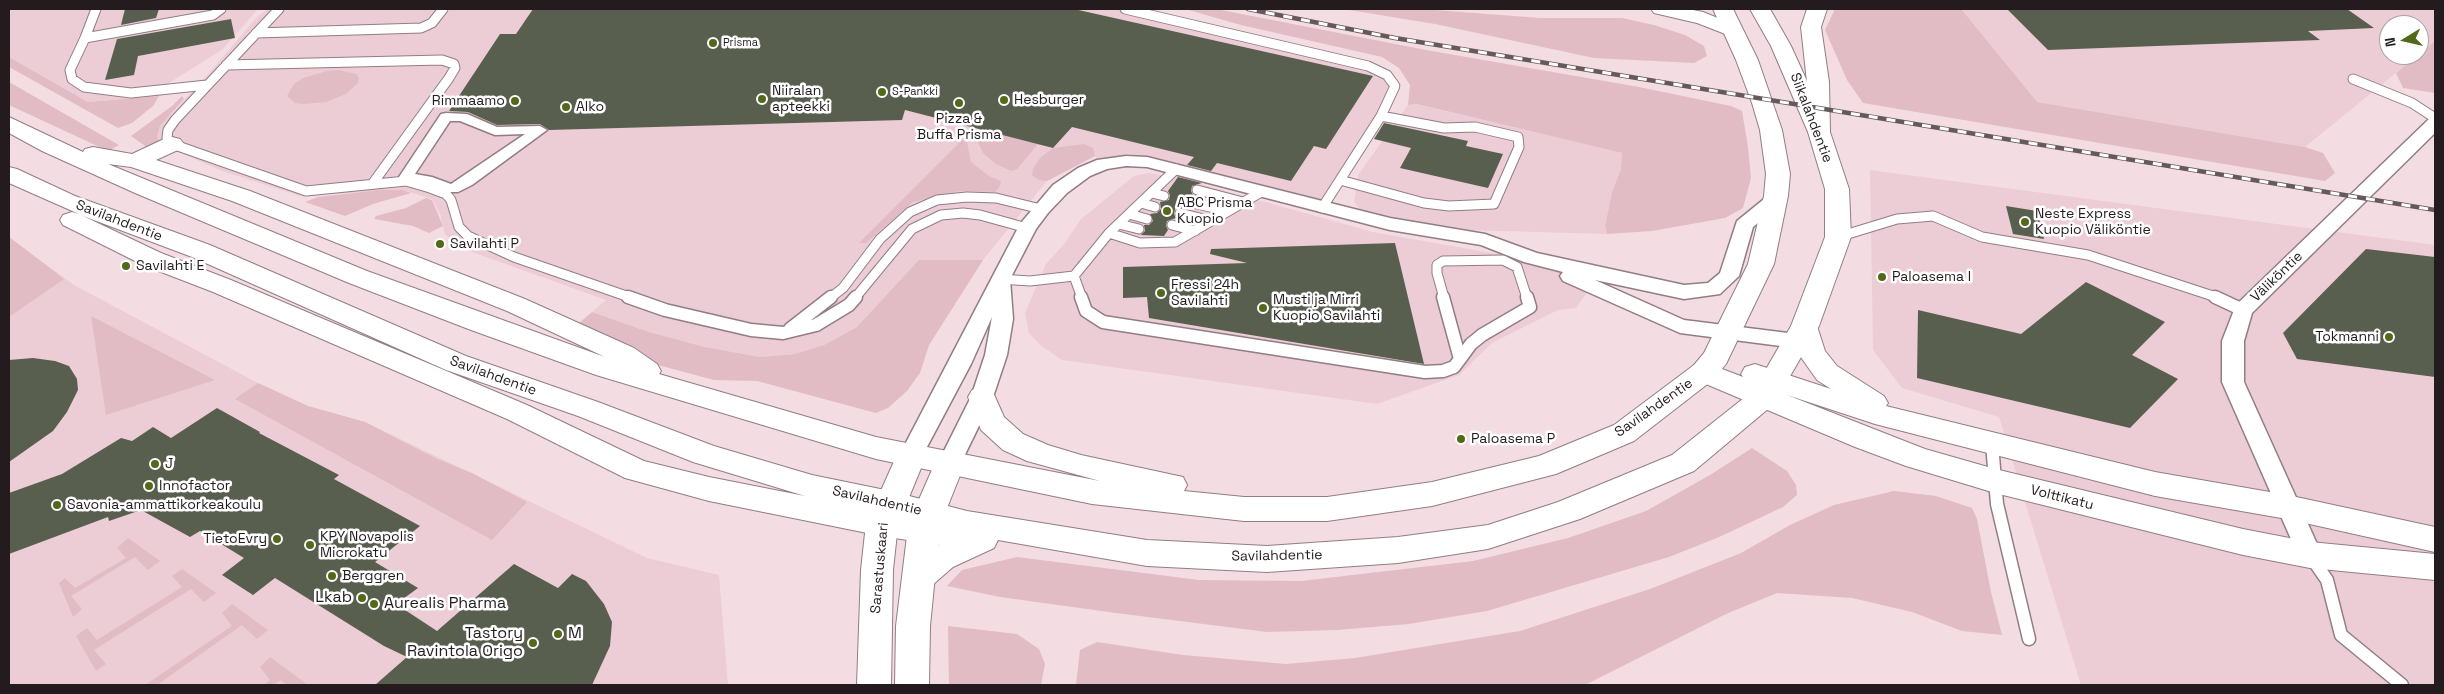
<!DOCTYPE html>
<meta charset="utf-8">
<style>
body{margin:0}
#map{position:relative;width:2444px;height:694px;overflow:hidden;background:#f4dde2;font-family:"Space Grotesk",sans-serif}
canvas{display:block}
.frame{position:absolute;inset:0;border:10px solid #231b1d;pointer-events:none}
.north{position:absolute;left:2379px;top:15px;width:50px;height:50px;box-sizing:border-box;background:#fff;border:1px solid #a7a4a5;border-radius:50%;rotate:261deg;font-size:14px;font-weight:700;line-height:20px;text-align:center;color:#231b1d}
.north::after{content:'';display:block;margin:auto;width:18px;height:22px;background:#516919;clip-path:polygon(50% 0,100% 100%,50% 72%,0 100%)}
</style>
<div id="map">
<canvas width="2444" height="694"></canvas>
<div class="frame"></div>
<div class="north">N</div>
</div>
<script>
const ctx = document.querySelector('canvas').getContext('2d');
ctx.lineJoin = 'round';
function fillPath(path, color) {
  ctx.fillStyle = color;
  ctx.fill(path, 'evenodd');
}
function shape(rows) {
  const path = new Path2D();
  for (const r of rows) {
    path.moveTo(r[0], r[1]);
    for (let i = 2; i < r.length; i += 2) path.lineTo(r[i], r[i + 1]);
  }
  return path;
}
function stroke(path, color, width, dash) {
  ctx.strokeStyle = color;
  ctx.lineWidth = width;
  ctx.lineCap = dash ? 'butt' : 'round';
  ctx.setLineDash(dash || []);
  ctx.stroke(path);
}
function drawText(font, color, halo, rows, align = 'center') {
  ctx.font = font + ' "Space Grotesk",sans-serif';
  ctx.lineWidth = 5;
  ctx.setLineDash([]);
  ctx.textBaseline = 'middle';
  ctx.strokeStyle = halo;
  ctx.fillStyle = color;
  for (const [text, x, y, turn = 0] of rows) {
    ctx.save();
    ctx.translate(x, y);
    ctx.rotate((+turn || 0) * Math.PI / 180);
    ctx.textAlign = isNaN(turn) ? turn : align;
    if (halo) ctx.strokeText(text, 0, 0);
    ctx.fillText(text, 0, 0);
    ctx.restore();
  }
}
fillPath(shape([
 [9,9,258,9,223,49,166,85,159,96,88,102,9,57],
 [268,9,1123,9,1368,66,1395,86,1322,208,1147,162,1103,164,1095,156,1047,181,983,260,929,345,857,327,824,345,795,354,760,357,705,347,649,332,592,312,606,300,458,247,445,234,440,214,432,199,403,190,300,196,222,171,161,144,157,137,160,126,209,73,257,17],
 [1909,9,2435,9,2435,41,2419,54,2419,25,2389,25,2389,55,2418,55,2305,147,2037,102],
 [1416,104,1622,153,1621,169,1612,192,1605,226,1607,234,1464,230,1379,216,1361,210,1354,202,1358,175,1408,105],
 [1870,170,2435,245,2435,685,2081,685,1999,417,1902,388,1873,350],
 [1149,173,1179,178,1373,232,1571,267,1587,293,1576,308,1558,310,1492,343,1459,375,1377,404,1062,360,1040,345,1029,333,1025,313,1046,264,1065,243,1081,219,1134,176],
 [9,237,74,285,258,383,308,406,365,422,647,558,719,575,728,685,9,685]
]), '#edcdd5');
fillPath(shape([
 [1185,9,1216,9,1426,50,1639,87,1731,106,1742,111,1748,147,1751,178,1743,208,1725,218,1652,231,1607,234,1605,226,1612,192,1621,169,1622,153,1417,104,1408,105,1410,85,1399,68,1382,57,1241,25],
 [1343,9,1422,9,1540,18,1622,18,1654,25,1685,35,1704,46,1707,56,1694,63,1594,58,1435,24],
 [1835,9,1961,9,2037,102,2305,147,2323,153,2335,173,2325,181,1863,103,1847,80,1825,30],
 [2435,41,2435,93,2403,88,2396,73],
 [9,57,88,102,159,96,153,106,132,123,118,128,9,67],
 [339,70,356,74,359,78,358,83,346,94,326,102,304,104,295,103,287,96,294,84,303,78,327,71],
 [9,82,119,145,108,151,9,105],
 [182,96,184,99,160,126,157,137,161,144,148,148,131,136,172,106],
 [971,128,1006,136,1038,144,1017,169,1011,171,996,164,983,153],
 [962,140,967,142,971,162,989,176,1001,181,1000,186,995,192,960,191,913,202,866,243,859,243],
 [1084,144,1093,148,1095,156,1047,181,1039,180,1032,175,1033,169,1040,158,1053,148],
 [380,190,403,190,411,193,373,204,345,216,305,202,318,197],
 [426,198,432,200,443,226,429,233,413,226,374,219,376,216,406,208],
 [9,237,64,279,9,317],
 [919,260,983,260,929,345,920,373,907,391,888,408,876,413,757,381,714,380,658,365,635,347,578,324,592,312,649,332,705,347,760,357,795,354,824,345,857,327],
 [91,316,215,380,106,415],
 [258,383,308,406,365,422,435,458,472,473,527,502,492,540,235,399],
 [1752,448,1787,471,1796,485,1797,495,1783,507,1717,538,1669,557,1487,611,1409,624,1337,630,1267,632,1116,613,1000,597,947,586,962,570,1017,557,1199,580,1301,581,1473,561,1568,538,1646,511,1710,475],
 [1894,491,1936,496,1972,508,1977,519,1991,592,2002,635,1962,631,1912,612,1852,598,1777,593,1726,614,1585,685,1076,685,1080,650,1097,642,1183,655,1286,664,1355,658,1520,631,1650,589,1741,553,1790,525,1834,505],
 [128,538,160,561,148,570,135,557,71,596,82,609,73,617,59,583,65,578,75,588,126,558,117,548],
 [182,569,216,593,204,602,191,589,94,650,106,664,96,671,76,636,87,628,97,640,182,587,172,576],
 [232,604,268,630,257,639,242,625,157,685,145,685,232,626,222,613],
 [948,626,1017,634,1039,649,1045,664,1041,685,949,685],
 [270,657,308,685,286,685,281,680,273,685,264,685,270,680,260,667]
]), '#e1bcc5');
fillPath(shape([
 [125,9,159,9,156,18,121,25],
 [533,9,1074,9,1373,76,1326,149,1314,146,1291,181,1217,163,1211,171,1187,165,1194,157,1072,127,1053,148,905,110,902,120,549,130,540,124,497,125,468,112,449,111,500,34,516,34],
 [2007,9,2347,9,2374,28,2308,31,2320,40,2048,50],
 [231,19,235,38,138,56,134,75,105,80,117,39],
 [1384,123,1468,141,1466,146,1503,154,1488,188,1400,168,1411,148,1374,139],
 [1178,177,1202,183,1192,186,1191,191,1193,195,1184,198,1184,207,1175,209,1174,214,1176,218,1167,221,1166,226,1168,230,1164,236,1141,235,1145,231,1144,225,1149,225,1153,221,1150,214,1157,213,1161,209,1160,202,1169,200,1170,195,1168,191],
 [2006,206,2037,211,2044,239,2013,234],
 [1395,243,1424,364,1149,318,1147,297,1123,298,1123,267,1247,263,1210,254,1211,249],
 [2366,249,2435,257,2435,377,2297,359,2283,333],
 [2086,282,2165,322,2132,355,2178,379,2130,428,1917,378,1918,310,2021,334],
 [33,358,55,361,69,366,77,379,78,390,67,412,53,431,9,462,9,360],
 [217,408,260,432,259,433,339,475,334,479,420,526,375,562,418,588,396,604,437,631,514,564,558,588,572,574,586,581,604,604,612,622,610,646,592,685,375,685,407,657,384,646,275,578,253,595,222,575,244,558,200,531,190,537,141,510,109,521,108,517,9,554,9,493,62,474,121,438,132,441,153,427,171,438]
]), '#595f4f');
const serviceFar1 = shape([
 [96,9,85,38,213,15,221,9],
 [279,9,175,120,168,130,167,138,172,144,306,191,406,181,430,188,446,194,451,200,459,227,468,236,514,257,632,298],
 [1125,9,1368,66,1387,75,1395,86,1381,116,1322,208],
 [256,33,421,28,432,23,443,9],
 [85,38,70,70,72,79,84,87,131,93,207,85],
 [226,65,442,60,454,64,455,68,449,78,373,183],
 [2353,79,2412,103,2435,118],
 [1340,180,1424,203,1449,206,1494,204,1519,147,1518,137,1475,127,1444,128,1381,116],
 [1197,190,1243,202],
 [1152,193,1164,196],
 [1189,202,1227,211],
 [1141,203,1155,207],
 [1180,213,1211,221],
 [1129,214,1147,219],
 [1119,224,1139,229],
 [1172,225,1195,231],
 [1109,233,1140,243,1175,242,1261,192],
 [1838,237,1897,219,1933,216,1982,237,2088,255,2219,298],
 [1074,276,1082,298],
 [1000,279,1030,281,1074,276,1109,233,1176,169],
 [830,298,843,288,880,239,910,212,937,200,967,197,996,198,1041,209],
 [855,298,912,229,941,215,963,213,980,215,1027,228],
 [1444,298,1437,273,1437,265,1443,261,1503,260,1517,267,1527,298]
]);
const service = shape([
 [628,297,665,310,751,330,783,333,816,325,849,305,856,297],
 [1081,297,1086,311,1103,322,1425,372,1443,371,1454,367,1460,359],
 [1443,297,1460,359],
 [2215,297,2243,310],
 [790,329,831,297],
 [1460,359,1471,344,1482,335,1530,307,1527,297],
 [1992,444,1997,504,2029,639],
 [2311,557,2327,580,2341,635,2402,685]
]);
const pedestrian = shape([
 [446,113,467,114,497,127,540,126,547,130,472,185,458,192,445,192,424,184,401,180,399,177,441,114,446,113],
 [450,121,460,121,495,135,525,134,451,184,432,177,415,174,450,121]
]);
const minor = shape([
 [2435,118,2435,133,2252,313,2244,341,2244,382,2322,555,2319,562,2310,565,2301,562,2298,555,2222,382,2222,341,2236,305,2429,119,2435,118],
 [1126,156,1147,157,1390,218,1485,234,1537,253,1684,285,1708,283,1720,273,1737,221,1769,195,1783,195,1785,199,1783,203,1753,227,1739,276,1720,294,1684,299,1595,280,1684,320,1796,334,1803,336,1807,341,1803,346,1796,348,1680,333,1563,281,1560,276,1563,272,1524,262,1481,245,1390,230,1147,167,1126,166,1107,169,1090,176,1067,193,1048,213,1036,229,1010,279,1013,319,1007,355,993,397,958,469,950,472,942,469,938,463,971,397,985,355,992,317,971,364,919,462,911,465,903,462,899,456,1020,224,1053,185,1078,168,1097,160,1126,156]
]);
const tertiary = shape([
 [911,445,922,448,926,456,898,524,893,570,891,685,857,685,861,570,866,524,900,448,911,445],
 [950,452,961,455,965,463,945,513,939,536,930,626,929,685,895,685,896,626,907,536,913,513,935,463,939,455,950,452]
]);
const secondary = shape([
 [1805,317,1815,320,1825,351,1837,366,1884,396,1888,403,1886,406,2155,472,2287,495,2435,527,2435,552,2287,519,2155,496,1875,424,1787,395,1925,449,1995,469,2243,529,2310,542,2435,554,2435,580,2310,568,2243,555,1995,493,1906,466,1855,447,1694,379,1690,372,1694,365,1704,362,1743,377,1741,374,1745,367,1755,364,1831,389,1817,380,1798,353,1791,326,1795,320,1805,317]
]);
const primary = shape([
 [1713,9,1733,9,1758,60,1782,130,1790,174,1788,196,1774,264,1726,364,1714,379,1634,441,1556,474,1432,506,1327,521,1244,521,1092,504,876,459,596,375,471,330,349,283,135,193,42,151,9,133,9,117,83,152,85,149,93,147,132,154,164,139,172,137,180,139,184,144,180,149,156,160,250,191,525,299,634,348,657,364,661,371,659,374,876,437,1100,481,1027,461,1003,450,981,430,968,397,972,390,982,387,992,390,1004,417,1023,434,1048,445,1081,455,1183,477,1187,485,1184,491,1244,497,1327,497,1432,482,1539,456,1614,425,1694,365,1704,353,1748,264,1764,196,1766,174,1760,130,1752,103,1736,60,1713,9],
 [108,164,131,167,232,201,507,311,605,357,367,271,108,164],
 [1750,9,1770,9,1791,46,1830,132,1849,189,1851,237,1819,326,1774,404,1694,471,1580,519,1488,549,1398,563,1267,572,1147,566,998,540,994,548,953,567,930,587,918,591,906,587,902,578,906,569,931,549,939,545,882,536,709,501,625,478,507,419,213,292,143,265,63,225,60,220,63,215,72,212,79,214,9,183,9,167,17,169,75,196,210,245,466,356,598,402,714,446,812,475,890,491,967,511,1147,540,1267,546,1398,537,1488,525,1558,502,1672,455,1754,390,1791,326,1825,237,1825,189,1808,132,1771,46,1750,9],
 [83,216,192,257,446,370,578,416,693,462,805,496,709,477,644,461,527,405,231,280,161,253,83,216]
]);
const motorway = shape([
 [1651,9,1688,9,1703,12,1740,27,1743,31,1740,35,1733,37,1697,23,1654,13,1651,9],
 [1807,9,1827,9,1821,27,1829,82,1830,132,1827,137,1819,139,1811,137,1808,132,1807,82,1801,27,1807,9]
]);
stroke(serviceFar1, '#927d82', 11);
stroke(service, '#927d82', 15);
stroke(pedestrian, '#927d82', 3);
stroke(minor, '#927d82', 3);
stroke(tertiary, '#927d82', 2);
stroke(secondary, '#927d82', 2);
stroke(primary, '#927d82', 2);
stroke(motorway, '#927d82', 2);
stroke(serviceFar1, '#fff', 9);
stroke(service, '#fff', 12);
fillPath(pedestrian, '#fff');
fillPath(minor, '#fff');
fillPath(tertiary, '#fff');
fillPath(secondary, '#fff');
fillPath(primary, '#fff');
fillPath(motorway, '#fff');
const rail = shape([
 [1248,9,1395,38,2435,210]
]);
stroke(rail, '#65595c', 4.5);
stroke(rail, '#fff', 3, [9]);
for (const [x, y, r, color] of [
 [713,43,5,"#516919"],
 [882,92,5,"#516919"],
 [762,99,5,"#516919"],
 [1004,100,5,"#516919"],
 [515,101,5,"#516919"],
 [959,103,5,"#516919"],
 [566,107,5,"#516919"],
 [1167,211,5,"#516919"],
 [2025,222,5,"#516919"],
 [440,244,5,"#516919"],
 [126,266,5,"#516919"],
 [1882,277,5,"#516919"],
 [1161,293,5,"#516919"],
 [1263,308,5,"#516919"],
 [2389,337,5,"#516919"],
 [1461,439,5,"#516919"],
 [155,464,5,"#516919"],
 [149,486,5,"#516919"],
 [57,505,5,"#516919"],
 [277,539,5,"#516919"],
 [310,545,5,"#516919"],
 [332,576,5,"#516919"],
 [362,598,5,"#516919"],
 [374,604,5,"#516919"],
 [558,634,5,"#516919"],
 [533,643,5,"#516919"]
]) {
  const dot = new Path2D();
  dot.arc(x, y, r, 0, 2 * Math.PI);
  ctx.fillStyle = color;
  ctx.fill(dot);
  stroke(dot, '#fff', 2);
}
drawText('11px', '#231b1d', '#fff', [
 ["Prisma",723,43],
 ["S-Pankki",892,92]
], 'left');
drawText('14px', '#231b1d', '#fff', [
 ["Niiralan",772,91],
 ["apteekki",772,107],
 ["Hesburger",1014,100],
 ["Rimmaamo",505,101,"right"],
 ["Alko",576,107],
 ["Pizza &",959,119,"center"],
 ["Buffa Prisma",959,135,"center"],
 ["ABC Prisma",1177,203],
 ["Kuopio",1177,219],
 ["Neste Express",2035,214],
 ["Kuopio Väliköntie",2035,230],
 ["Savilahti P",450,244],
 ["Savilahti E",136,266],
 ["Paloasema I",1892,277],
 ["Fressi 24h",1171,285],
 ["Savilahti",1171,301],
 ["Musti ja Mirri",1273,300],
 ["Kuopio Savilahti",1273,316],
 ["Tokmanni",2379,337,"right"],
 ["Paloasema P",1471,439],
 ["J",165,464],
 ["Innofactor",159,486],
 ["Savonia-ammattikorkeakoulu",67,505],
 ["KPY Novapolis",320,537],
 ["Microkatu",320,553],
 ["TietoEvry",267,539,"right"],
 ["Berggren",342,576]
], 'left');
drawText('14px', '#231b1d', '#fff', [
 ["Siikalahdentie",1811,118,69],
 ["Savilahdentie",119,221,21],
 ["Väliköntie",2277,277,-44],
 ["Savilahdentie",493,376,20],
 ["Savilahdentie",1654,408,-35],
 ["Volttikatu",2062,498,14],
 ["Savilahdentie",877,501,13],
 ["Savilahdentie",1277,556,-1],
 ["Sarastuskaari",880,568,-85]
]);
drawText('16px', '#231b1d', '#fff', [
 ["Lkab",352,598],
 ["Aurealis Pharma",384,604,"left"],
 ["Tastory",523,634],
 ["Ravintola Origo",523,652],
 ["M",568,634,"left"]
], 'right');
</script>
